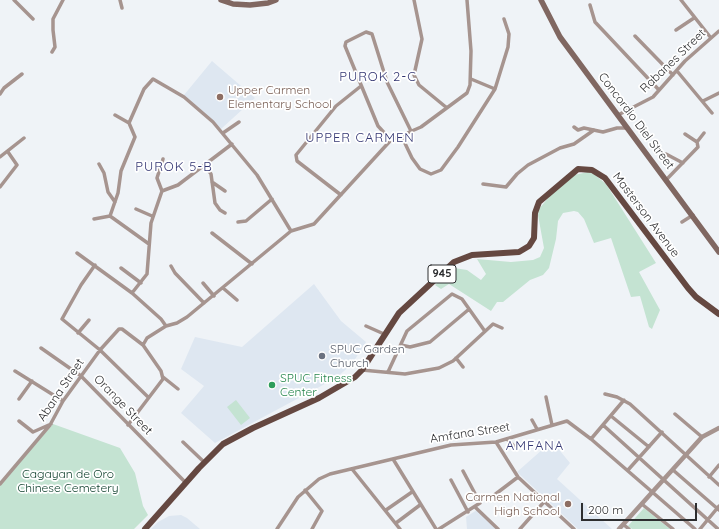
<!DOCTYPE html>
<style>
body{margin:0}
#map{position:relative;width:719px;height:529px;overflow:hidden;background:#eff3f7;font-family:Quicksand,sans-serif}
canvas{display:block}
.scale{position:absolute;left:581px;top:503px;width:116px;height:18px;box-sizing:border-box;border:2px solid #2d2e30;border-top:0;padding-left:5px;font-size:12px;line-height:14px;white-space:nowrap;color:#2d2e30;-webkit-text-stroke:3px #fff;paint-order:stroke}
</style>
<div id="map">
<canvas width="719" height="529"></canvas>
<div class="scale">200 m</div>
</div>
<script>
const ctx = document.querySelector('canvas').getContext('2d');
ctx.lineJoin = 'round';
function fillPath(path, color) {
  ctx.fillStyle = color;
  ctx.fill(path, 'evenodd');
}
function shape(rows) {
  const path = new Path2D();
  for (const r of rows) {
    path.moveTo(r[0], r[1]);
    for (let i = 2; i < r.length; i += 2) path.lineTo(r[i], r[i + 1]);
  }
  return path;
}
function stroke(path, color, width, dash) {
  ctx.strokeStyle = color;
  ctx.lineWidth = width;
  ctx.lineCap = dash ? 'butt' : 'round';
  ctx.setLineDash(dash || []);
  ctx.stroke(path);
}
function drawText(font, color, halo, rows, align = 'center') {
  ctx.font = font + ' Quicksand,sans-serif';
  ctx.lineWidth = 3.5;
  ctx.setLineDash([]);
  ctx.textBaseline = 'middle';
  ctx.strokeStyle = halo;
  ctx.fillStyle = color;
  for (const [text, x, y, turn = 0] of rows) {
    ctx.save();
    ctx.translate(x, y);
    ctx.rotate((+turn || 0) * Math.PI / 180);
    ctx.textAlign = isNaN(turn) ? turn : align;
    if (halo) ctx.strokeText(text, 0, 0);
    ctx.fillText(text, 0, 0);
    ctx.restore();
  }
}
fillPath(shape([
 [212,61,255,98,221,129,184,95],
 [314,284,341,321,366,342,352,364,336,378,215,443,181,413,204,386,181,369,195,337,242,347],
 [552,441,570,463,557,479,612,529,578,529,517,472],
 [477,510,496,529,467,529,466,517],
 [181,515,187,518,200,529,151,529,158,522,169,516]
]), '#dee7f1');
fillPath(shape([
 [588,172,594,174,606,184,656,263,639,272,660,310,652,329,649,327,640,296,631,297,611,238,594,243,584,219,578,212,574,211,563,213,558,221,556,239,549,268,543,275,530,280,503,302,497,302,491,311,449,284,441,289,435,285,454,268,467,270,481,280,486,274,477,259,511,262,533,260,540,257,544,248,538,215,539,209,553,192,574,175],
 [236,400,250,418,241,425,227,407],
 [53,424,120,448,135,473,143,506,148,515,134,529,0,529,0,485],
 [644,508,670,529,632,529,628,526]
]), '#c4e3d2');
stroke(shape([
 [14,0,33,19],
 [120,0,122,8],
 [414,0,422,39,414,75,419,85,447,108],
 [681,0,711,38],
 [590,5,595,22,659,90],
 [676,30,694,18],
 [635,36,673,75],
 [52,52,55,47,53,30,53,19,63,0],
 [677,71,712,113],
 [471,79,495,89],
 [0,94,4,88,22,74],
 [703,101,719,93],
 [115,115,129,123],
 [618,115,653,97,685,61,719,31],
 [574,127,578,130,584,128,603,132,617,128,628,128],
 [223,133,239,122],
 [401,135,412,158,420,169,431,174,441,170,458,147,495,89,508,47,509,34,504,19],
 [391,140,378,126,345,46,346,42,366,32,372,34,387,82,411,131],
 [697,142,704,133],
 [666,154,683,163],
 [0,157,24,138],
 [99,164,104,173,108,192,115,202],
 [205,166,211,174,215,203,220,210,225,213],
 [666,180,698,147,697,142,685,134],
 [212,182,225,191],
 [483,184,506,187,517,174,528,165,560,148,574,144,594,130],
 [0,187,17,165,8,152],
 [162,191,157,178,163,159],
 [341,195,297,161,296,155,336,106,361,86],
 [136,209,152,216],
 [110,216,118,193,121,171,135,137,129,123,144,89,153,79,184,97,213,122,257,175,291,231],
 [94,219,110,216,149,244],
 [238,222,246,221,272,199],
 [682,222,693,215],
 [212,233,252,264],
 [77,253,132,293,161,319,166,326],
 [95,265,81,285,62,319,100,350,148,397],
 [171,266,175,273,204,303],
 [121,268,141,283],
 [203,283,214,296],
 [223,288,237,300],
 [132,293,147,274,151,223,162,191,178,185,232,144],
 [366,326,384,334],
 [78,333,89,320],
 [401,345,410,347,430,342,468,310],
 [41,348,81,376,186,483],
 [456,358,463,367],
 [362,370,405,374,439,368,453,361,493,324,502,328],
 [15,371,63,401],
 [388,372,407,331,452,294,462,299,484,330],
 [163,377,178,389],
 [605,394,617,397,630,404,719,485],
 [546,397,552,425],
 [19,399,32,381],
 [675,414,702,437],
 [611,416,649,447],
 [532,420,537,429],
 [19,421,33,432,51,424],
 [128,425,163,379,161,371,143,345,147,338,166,326,177,323,187,317,291,231,314,224,391,140,421,127,467,93,470,85,471,51,467,0],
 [603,425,718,529],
 [507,439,515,447],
 [591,439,624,400],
 [183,442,204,462],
 [496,442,518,477,574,529],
 [393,459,436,529],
 [352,469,400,529],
 [628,470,662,432],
 [673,470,719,510],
 [709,477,719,465],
 [451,480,468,512],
 [0,484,50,425,63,401,100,350,119,329,122,329,143,345],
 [305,490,322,511,312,529],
 [493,496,518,477],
 [643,505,673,529],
 [475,507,498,529],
 [386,510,412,492],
 [396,523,420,505],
 [624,525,629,529],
 [277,529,298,497,319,479,330,474,451,445,496,442,567,421,591,439,695,529],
 [439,529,480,503,463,471],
 [520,529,544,502],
 [700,529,719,506]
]), '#a6948f', 3.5);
stroke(shape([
 [619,529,702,437,719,428]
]), '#a6948f', 4.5);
stroke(shape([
 [221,0,233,4,250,5,268,3,276,0],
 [541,0,560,37,719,252]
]), '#806761', 5.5);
stroke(shape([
 [145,529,199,468,223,444,253,428,319,398,355,377,362,370,399,313,454,262,472,255,519,252,529,246,534,238,535,213,539,202,578,169,592,170,605,178,688,288,696,297,719,314]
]), '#654841', 6);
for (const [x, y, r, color] of [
 [220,97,4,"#8d6e63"],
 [322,356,4,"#6b7280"],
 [272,385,4,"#2e9e5b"],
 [568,504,4,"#8d6e63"]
]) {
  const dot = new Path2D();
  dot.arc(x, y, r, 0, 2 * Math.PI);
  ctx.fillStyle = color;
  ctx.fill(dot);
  stroke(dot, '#fff', 1.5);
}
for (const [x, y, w] of [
 [442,274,28]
]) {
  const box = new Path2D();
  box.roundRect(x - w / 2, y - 9, w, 18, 3);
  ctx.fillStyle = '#fff';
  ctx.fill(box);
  stroke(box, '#2d2e30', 1);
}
drawText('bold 11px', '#2d2e30', null, [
 ["945",442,274]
]);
drawText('12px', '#2d2e30', '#fff', [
 ["Rabanes Street",673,61,-44],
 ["Concordio Diel Street",636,121,53],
 ["Masterson Avenue",646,215,53],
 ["Abana Street",61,390,-56],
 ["Orange Street",123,405,46],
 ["Amfana Street",470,433,-9]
]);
drawText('12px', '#785e54', '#fff', [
 ["Upper Carmen",228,90],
 ["Elementary School",228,104],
 ["Carmen National",560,497,"right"],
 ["High School",560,511,"right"]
], 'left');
drawText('12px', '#5b616d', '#fff', [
 ["SPUC Garden",330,349],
 ["Church",330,363]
], 'left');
drawText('12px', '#27864d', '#fff', [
 ["SPUC Fitness",280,378],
 ["Center",280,392]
], 'left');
drawText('12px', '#093c28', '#fff', [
 ["Cagayan de Oro",68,474],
 ["Chinese Cemetery",68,488]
]);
ctx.letterSpacing = '1px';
drawText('13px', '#333672', '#fff', [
 ["PUROK 2-C",378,77],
 ["UPPER CARMEN",360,138],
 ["PUROK 5-B",174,167],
 ["AMFANA",535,446]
]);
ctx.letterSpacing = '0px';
</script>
